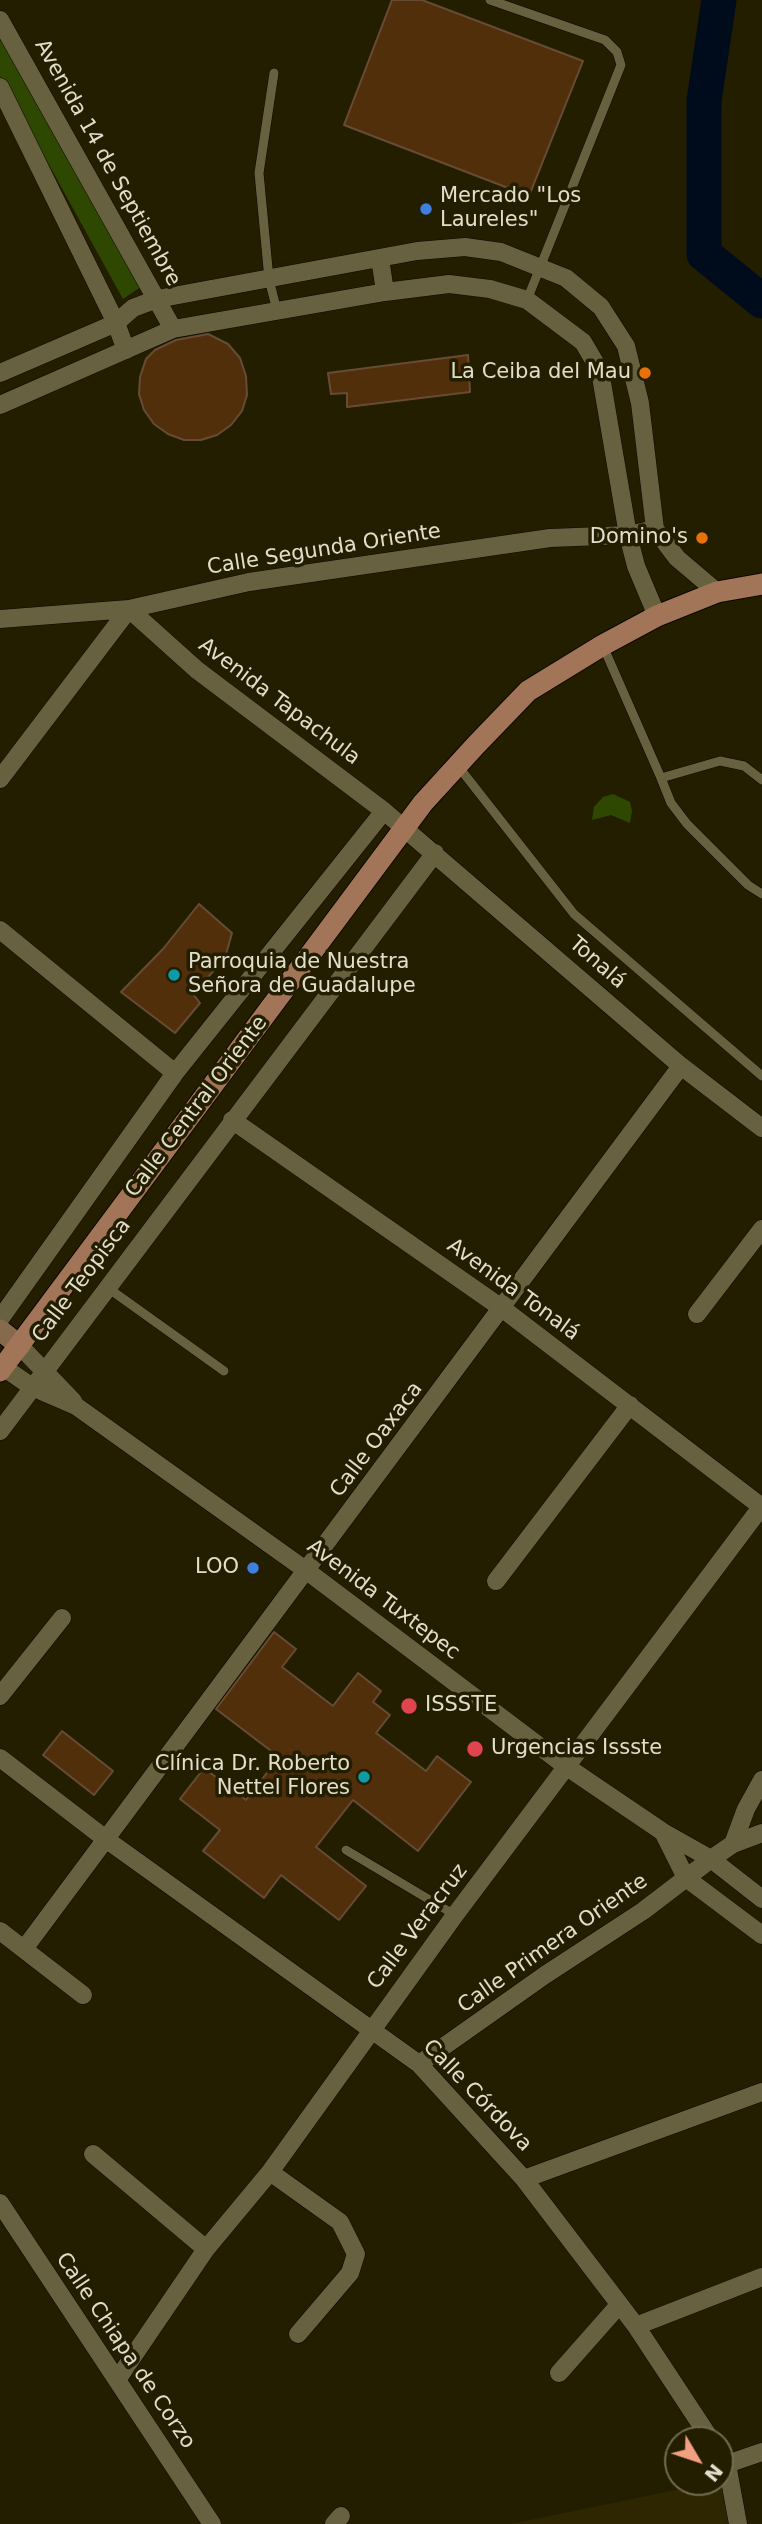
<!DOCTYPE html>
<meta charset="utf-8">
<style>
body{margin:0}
#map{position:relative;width:762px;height:2524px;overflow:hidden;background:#241e00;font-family:"DejaVu Sans",sans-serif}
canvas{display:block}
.north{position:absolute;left:664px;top:2426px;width:70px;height:70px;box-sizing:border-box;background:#241e00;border:2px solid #706b52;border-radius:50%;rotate:129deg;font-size:19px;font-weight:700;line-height:28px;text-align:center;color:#e2decc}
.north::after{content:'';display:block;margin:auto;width:24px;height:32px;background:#f2a081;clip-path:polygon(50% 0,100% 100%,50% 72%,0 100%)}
</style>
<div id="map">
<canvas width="762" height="2524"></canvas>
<div class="north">N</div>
</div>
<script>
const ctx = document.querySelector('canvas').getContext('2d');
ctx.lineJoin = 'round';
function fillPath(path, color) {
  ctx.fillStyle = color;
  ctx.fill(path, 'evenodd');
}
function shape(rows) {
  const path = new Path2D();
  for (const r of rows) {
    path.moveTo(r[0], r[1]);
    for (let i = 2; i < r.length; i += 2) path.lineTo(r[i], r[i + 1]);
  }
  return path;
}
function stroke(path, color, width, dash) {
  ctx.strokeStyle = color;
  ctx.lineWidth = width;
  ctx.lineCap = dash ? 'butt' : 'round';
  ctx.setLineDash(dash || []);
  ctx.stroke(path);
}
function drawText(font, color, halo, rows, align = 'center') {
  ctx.font = font + ' "DejaVu Sans",sans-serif';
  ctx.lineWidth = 7;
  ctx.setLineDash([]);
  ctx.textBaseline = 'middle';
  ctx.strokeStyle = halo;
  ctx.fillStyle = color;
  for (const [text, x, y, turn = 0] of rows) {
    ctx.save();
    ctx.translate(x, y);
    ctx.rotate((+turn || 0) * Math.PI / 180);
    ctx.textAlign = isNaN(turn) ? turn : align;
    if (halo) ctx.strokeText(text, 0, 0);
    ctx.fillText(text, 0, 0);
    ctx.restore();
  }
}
fillPath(shape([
 [715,2482,720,2482,730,2524,510,2524]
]), '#2e2600');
fillPath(shape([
 [3,40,145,284,123,299,0,76,0,41],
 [613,794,630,802,632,811,630,823,611,815,592,820,594,807,603,797]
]), '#2f4801');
stroke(shape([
 [719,0,704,101,704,254,762,301]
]), '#000c1c', 35);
const building = shape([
 [392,0,422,0,583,61,529,196,344,125,392,0],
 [208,334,228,344,240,358,246,376,247,395,242,411,231,425,217,435,201,440,184,440,168,434,154,424,144,410,139,394,140,377,146,359,155,350,176,340,208,334],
 [468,355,470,392,347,407,347,393,331,394,328,373,468,355],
 [199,904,232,933,225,958,193,994,200,1003,175,1033,121,992,163,949,199,904],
 [274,1632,296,1649,282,1667,333,1706,358,1673,381,1691,373,1702,390,1715,376,1733,426,1771,437,1756,471,1782,418,1851,353,1800,316,1847,366,1886,339,1920,281,1875,264,1898,203,1851,220,1830,180,1799,204,1768,246,1800,279,1757,216,1709,274,1632],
 [62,1731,113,1771,94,1795,43,1755,62,1731]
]);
fillPath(building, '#512f0b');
stroke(building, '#664c35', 2);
const service = shape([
 [490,0,605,40,617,52,621,65,527,300],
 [274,73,259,173,269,279,277,311],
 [603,646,661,778,720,761,744,766,762,780],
 [458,766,574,914,762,1076],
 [661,778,671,803,687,824,748,885,762,894],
 [108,1288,224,1371],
 [346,1850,455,1915]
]);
const minor = shape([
 [0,20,173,329],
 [0,87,116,323,126,350],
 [380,258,385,292],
 [0,373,116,323,133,308,157,299,417,251,465,247,501,252,566,278,601,307,626,346,640,403,655,529,677,558,717,592],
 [0,405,173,329,385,292,449,284,490,289,527,300,583,342,600,371,628,535,636,566,657,616],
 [0,619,129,609,249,582,550,538,628,535,655,529],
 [0,779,129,609,197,670,384,811,681,1066,762,1128],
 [0,930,175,1073],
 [232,1120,503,1309,762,1507],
 [697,1314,762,1229],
 [0,1319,175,1073,384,811],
 [20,1346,73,1401],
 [3,1367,32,1387,76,1406,307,1571,567,1767,663,1832,711,1859,762,1899],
 [0,1431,435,853],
 [496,1581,630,1405],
 [0,1696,62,1618],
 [0,1758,107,1840,419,2064,524,2179,636,2326,711,2440],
 [663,1832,686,1878,762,1935],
 [733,1844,746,1809,762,1780],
 [0,1931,83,1995],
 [24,1949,681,1066],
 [419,2064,545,1975,643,1911,711,1859,733,1844,762,1833],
 [93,2154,206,2249],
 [270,2172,340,2222,356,2254,350,2273,298,2334],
 [524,2179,762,2092],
 [0,2203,212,2524],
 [636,2326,762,2277],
 [559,2373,619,2305],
 [117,2380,206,2249,270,2172,455,1915,762,1506],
 [720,2454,727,2464,738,2524],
 [727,2464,762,2452],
 [334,2524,341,2516]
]);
const secondary = shape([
 [0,1330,20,1346]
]);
const primary = shape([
 [0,1371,423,803,476,745,528,691,603,645,657,616,717,592,762,584]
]);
stroke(service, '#0d0700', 10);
stroke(minor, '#0d0700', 19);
stroke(secondary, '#0d0700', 23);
stroke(primary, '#0d0700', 23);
stroke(service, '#686140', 9);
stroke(minor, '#686140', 18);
stroke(secondary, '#856b4c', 21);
stroke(primary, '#a27559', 21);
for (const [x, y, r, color] of [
 [426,209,7,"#3f7fe0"],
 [645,373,7,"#e8710a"],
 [702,538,7,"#e8710a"],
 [174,975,7,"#0f9aa8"],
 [253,1568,7,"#3f7fe0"],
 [409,1706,9,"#e0444e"],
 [475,1749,9,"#e0444e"],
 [364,1777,7,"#0f9aa8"]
]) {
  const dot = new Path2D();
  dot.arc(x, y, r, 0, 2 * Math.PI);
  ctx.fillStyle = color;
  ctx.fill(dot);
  stroke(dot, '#241e00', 2.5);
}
drawText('21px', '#e2decc', '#241e00', [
 ["Avenida 14 de Septiembre",107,163,61],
 ["Calle Segunda Oriente",324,550,-9],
 ["Avenida Tapachula",279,702,37],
 ["Tonalá",597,963,41],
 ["Calle Central Oriente",197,1107,-53],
 ["Calle Teopisca",82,1281,-53],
 ["Avenida Tonalá",513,1290,36],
 ["Calle Oaxaca",377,1440,-53],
 ["Avenida Tuxtepec",383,1600,37],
 ["Calle Veracruz",418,1927,-53],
 ["Calle Primera Oriente",553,1944,-35],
 ["Calle Córdova",477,2096,46],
 ["Calle Chiapa de Corzo",125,2351,56]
]);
drawText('21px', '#e2decc', '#241e00', [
 ["Mercado \"Los",440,197],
 ["Laureles\"",440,221],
 ["La Ceiba del Mau",631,373,"right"],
 ["Domino's",688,538,"right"],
 ["Parroquia de Nuestra",188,963],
 ["Señora de Guadalupe",188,987],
 ["LOO",239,1568,"right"],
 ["ISSSTE",425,1706],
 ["Urgencias Issste",491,1749],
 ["Clínica Dr. Roberto",350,1765,"right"],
 ["Nettel Flores",350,1789,"right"]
], 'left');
</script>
